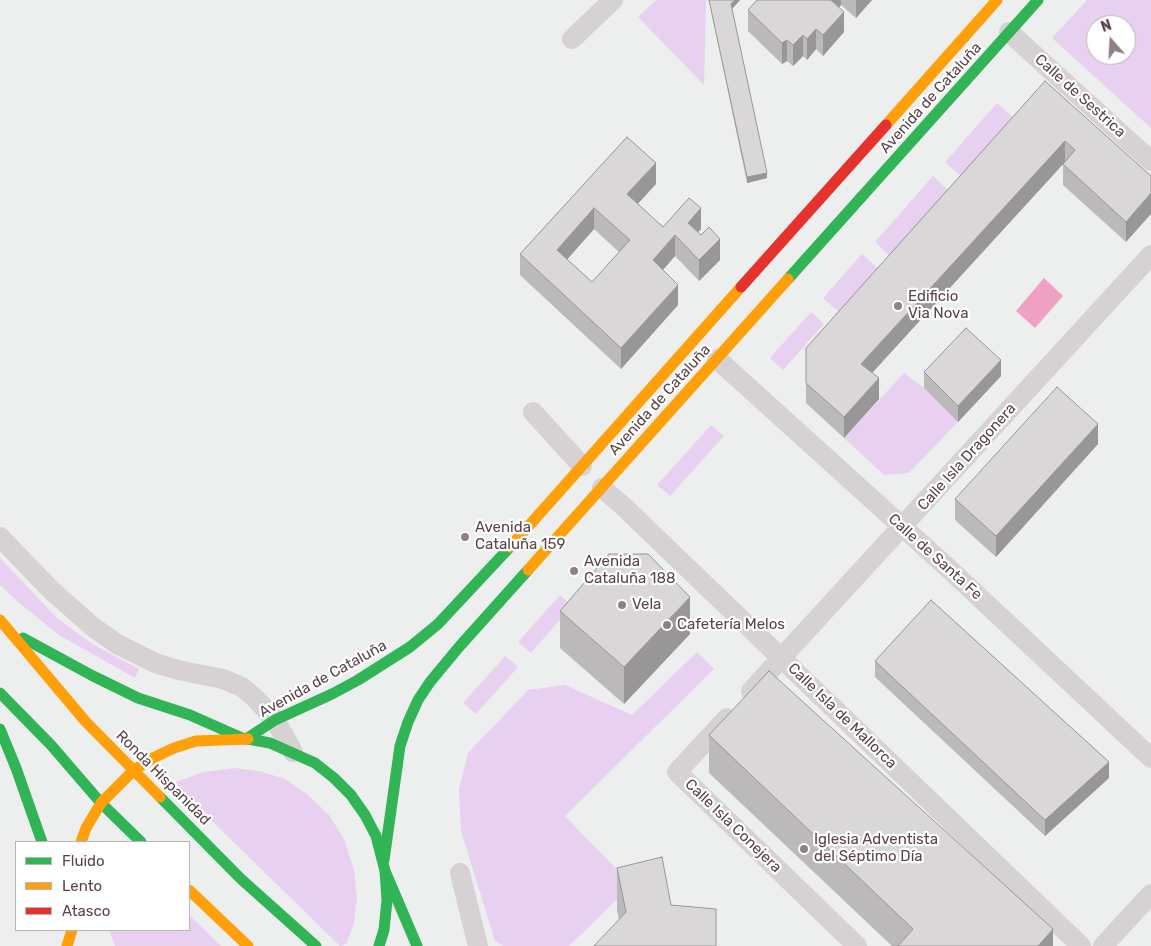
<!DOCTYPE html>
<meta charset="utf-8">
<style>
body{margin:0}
#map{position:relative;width:1151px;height:946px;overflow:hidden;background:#edefee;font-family:Rubik,sans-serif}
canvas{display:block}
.legend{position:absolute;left:15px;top:841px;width:175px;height:90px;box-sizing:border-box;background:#fff;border:1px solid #beb4b6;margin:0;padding:6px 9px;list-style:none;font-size:15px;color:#5c4448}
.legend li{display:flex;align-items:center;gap:10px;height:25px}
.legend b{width:25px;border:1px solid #beb4b6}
.north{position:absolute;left:1086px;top:15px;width:50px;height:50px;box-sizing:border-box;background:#fff;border:1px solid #beb4b6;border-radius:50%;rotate:341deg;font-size:14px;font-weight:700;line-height:20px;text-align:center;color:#5c4448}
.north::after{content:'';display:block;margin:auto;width:18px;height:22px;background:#8f8082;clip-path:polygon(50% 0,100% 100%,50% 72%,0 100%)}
</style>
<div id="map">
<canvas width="1151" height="946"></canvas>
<ul class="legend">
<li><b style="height:6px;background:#30b455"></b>Fluido</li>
<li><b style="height:6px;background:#ff9f0a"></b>Lento</li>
<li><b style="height:6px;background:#e5322d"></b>Atasco</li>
</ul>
<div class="north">N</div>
</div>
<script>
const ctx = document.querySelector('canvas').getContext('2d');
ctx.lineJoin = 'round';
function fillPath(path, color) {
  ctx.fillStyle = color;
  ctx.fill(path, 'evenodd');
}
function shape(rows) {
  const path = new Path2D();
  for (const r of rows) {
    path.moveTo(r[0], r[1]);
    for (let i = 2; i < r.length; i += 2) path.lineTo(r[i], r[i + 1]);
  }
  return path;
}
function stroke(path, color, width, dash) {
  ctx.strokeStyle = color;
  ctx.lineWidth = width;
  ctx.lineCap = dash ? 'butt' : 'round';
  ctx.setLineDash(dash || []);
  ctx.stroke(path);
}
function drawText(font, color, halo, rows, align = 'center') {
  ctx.font = font + ' Rubik,sans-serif';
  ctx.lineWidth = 4.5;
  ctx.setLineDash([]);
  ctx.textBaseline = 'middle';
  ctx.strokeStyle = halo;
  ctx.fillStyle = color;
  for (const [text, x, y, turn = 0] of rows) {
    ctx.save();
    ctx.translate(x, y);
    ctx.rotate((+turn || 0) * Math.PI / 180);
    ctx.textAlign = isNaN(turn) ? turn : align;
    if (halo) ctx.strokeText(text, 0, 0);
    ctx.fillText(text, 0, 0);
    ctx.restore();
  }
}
fillPath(shape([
 [656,0,706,0,704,85,638,17],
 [1087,0,1151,0,1151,128,1052,38],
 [1096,25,1126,25,1126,55,1096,55],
 [997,103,1013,117,961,176,945,162],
 [933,176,948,190,890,256,875,242],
 [862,254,878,268,839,312,823,298],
 [811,312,824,324,783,370,770,358],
 [904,373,924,388,958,422,909,473,884,475,844,438],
 [711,425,724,436,670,496,657,485],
 [0,558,58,619,94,645,139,669,135,678,59,635,17,601,0,585],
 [560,595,572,606,531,653,518,642],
 [697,652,714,669,565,816,632,885,569,946,504,946,495,941,461,831,459,789,468,753,528,690,565,685,632,715],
 [505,656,518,667,476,714,463,703],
 [235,768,259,771,285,779,307,794,329,815,344,839,354,870,357,897,354,923,346,944,340,946,173,783,204,772],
 [189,915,221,946,115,946,109,930,189,930]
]), '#e8d0f0');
fillPath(shape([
 [1044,278,1063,296,1035,328,1016,311]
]), '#f0a1c3');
stroke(shape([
 [1009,32,1151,161],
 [572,39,613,0],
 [717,359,948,568,1151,758],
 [533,412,582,466],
 [602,488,623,506,1081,946],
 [0,537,51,590,93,627,117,644,155,663,178,670,223,679,242,687,256,699,275,720,293,752],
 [751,691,1151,255],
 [727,718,677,772,857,946],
 [460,873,478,946],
 [1103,946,1151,894]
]), '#d6d1d2', 20);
stroke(shape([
 [788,279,1038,0],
 [23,638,93,676,138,698,190,715,242,738],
 [0,693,51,745,101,803,141,842],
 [0,729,16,768,42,842],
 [246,739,275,720,332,694,358,680,410,647,438,624,510,547],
 [248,739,270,743,315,763,334,778,351,795,365,815,376,836,385,871,387,900,384,930,379,946],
 [160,797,241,879,316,946],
 [384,860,400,746,408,722,418,700,430,682,459,647,528,570],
 [385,871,417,946]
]), '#30b455', 11);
stroke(shape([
 [886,125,997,0],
 [510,547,741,287],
 [528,570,788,279],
 [0,620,86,722,160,797],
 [81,842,86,828,101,803,134,770,153,758,174,748,196,741,248,739],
 [189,890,248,946],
 [67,946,72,930]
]), '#ff9f0a', 11);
stroke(shape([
 [741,287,886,125]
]), '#e5322d', 11);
fillPath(shape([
 [709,0,740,0,732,9,767,178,747,183],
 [757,0,872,0,856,18,841,5,839,7,844,32,823,56,816,49,807,60,803,56,793,66,787,61,782,64,748,31,748,10],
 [1045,81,1151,176,1126,242,1063,185,1063,164,1065,162,872,373,879,399,844,438,806,403,806,348],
 [627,137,656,184,638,204,663,227,701,229,698,232,720,260,699,281,675,256,663,270,678,305,621,369,520,275,520,254],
 [594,229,619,252,592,282,567,259],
 [924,372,1001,376,958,422,924,388],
 [1098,444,996,557,955,520,955,499],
 [560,611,690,634,624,704,560,648],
 [875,661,1109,778,1045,836,875,677],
 [709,735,1053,946,892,946,709,773],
 [617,868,671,905,619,920,617,911]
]), '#bbb9b9');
fillPath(shape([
 [735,0,740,0,731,10,731,4],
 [829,0,841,0,841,5,829,19],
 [856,0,872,0,856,18],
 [844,12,844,32,823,56,823,35],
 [816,29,816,49,807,60,807,39],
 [803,35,803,56,793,66,793,45],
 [787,40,787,61,782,64,782,43],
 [1065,141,1065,162,861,385,861,364],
 [656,163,656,184,627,215,627,194],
 [767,173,767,178,747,183,747,177],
 [1151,193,1151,214,1126,242,1126,222],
 [594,208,594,229,557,271,557,250],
 [701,208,701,229,688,243,688,223],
 [675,235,675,256,653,281,653,260],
 [720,239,720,260,699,281,699,260],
 [678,285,678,305,621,369,621,348],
 [1001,360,1001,376,958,422,958,406],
 [879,378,879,399,844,438,844,417],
 [1098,424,1098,444,996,557,996,536],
 [690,597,690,634,624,704,624,667],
 [1109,762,1109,778,1045,836,1045,820],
 [1053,929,1053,946,1038,946]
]), '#989696');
const building = shape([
 [709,0,735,0,731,4,767,173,747,177,709,0],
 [757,0,831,0,844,12,823,35,816,29,807,39,803,35,793,45,787,40,782,43,748,10,757,0],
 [1045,81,1151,176,1151,193,1126,222,1063,164,1075,150,1065,141,861,364,879,378,844,417,806,383,806,348,1045,81],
 [627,137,656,163,627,194,663,227,689,198,701,208,688,223,701,235,709,227,720,239,699,260,675,235,653,260,678,285,621,348,520,254,627,137],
 [594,208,630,240,592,282,557,250,594,208],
 [966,328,1001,360,958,406,924,372,966,328],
 [1057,387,1098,424,996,536,955,499,1057,387],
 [609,554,648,554,690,597,624,667,560,611,609,554],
 [931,600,1109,762,1045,820,875,661,931,600],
 [769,671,1053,929,1038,946,898,946,913,929,709,735,769,671],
 [662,857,671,905,716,909,716,946,594,946,626,912,617,868,662,857]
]);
fillPath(building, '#d9d7d7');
stroke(building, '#989696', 1);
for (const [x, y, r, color] of [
 [898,306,5,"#8f8082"],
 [465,537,5,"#8f8082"],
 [574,571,5,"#8f8082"],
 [622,605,5,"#8f8082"],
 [667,625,5,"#8f8082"],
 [804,849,5,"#8f8082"]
]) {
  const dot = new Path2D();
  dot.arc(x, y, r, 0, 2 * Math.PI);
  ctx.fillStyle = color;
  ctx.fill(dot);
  stroke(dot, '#fff', 2);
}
drawText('15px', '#5c4448', '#fff', [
 ["Calle de Sestrica",1080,96,42],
 ["Avenida de Cataluña",931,98,-48],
 ["Avenida de Cataluña",660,400,-48],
 ["Calle Isla Dragonera",967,457,-48],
 ["Calle de Santa Fe",935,557,42],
 ["Avenida de Cataluña",323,679,-29],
 ["Calle Isla de Mallorca",842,716,44],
 ["Ronda Hispanidad",163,778,45],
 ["Calle Isla Conejera",733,826,44]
]);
drawText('15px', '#5c4448', '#fff', [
 ["Edificio",908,297],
 ["Via Nova",908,314],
 ["Avenida",475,528],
 ["Cataluña 159",475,545],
 ["Avenida",584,562],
 ["Cataluña 188",584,579],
 ["Vela",632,605],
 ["Cafetería Melos",677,625],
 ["Iglesia Adventista",814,840],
 ["del Séptimo Día",814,857]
], 'left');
</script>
